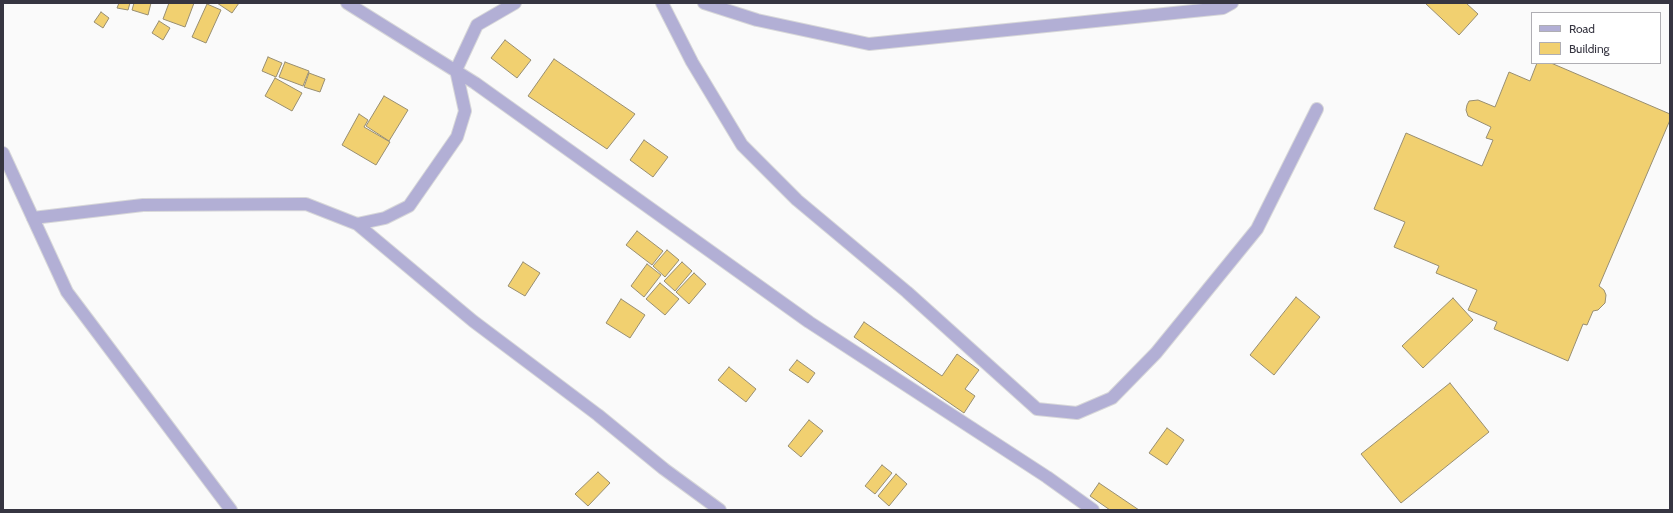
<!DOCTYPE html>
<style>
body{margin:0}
#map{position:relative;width:1673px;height:513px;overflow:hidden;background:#fafafa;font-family:Cabin,sans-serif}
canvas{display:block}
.frame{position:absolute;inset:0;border:4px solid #363541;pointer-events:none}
.legend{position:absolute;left:1531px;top:12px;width:130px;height:52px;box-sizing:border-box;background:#fff;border:1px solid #afaeb3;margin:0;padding:5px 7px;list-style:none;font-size:12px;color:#363541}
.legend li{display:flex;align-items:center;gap:8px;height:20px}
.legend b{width:20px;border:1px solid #afaeb3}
</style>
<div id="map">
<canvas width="1673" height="513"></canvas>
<div class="frame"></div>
<ul class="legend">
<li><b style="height:5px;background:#b2afd5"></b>Road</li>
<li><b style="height:11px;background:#f1d070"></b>Building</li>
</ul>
</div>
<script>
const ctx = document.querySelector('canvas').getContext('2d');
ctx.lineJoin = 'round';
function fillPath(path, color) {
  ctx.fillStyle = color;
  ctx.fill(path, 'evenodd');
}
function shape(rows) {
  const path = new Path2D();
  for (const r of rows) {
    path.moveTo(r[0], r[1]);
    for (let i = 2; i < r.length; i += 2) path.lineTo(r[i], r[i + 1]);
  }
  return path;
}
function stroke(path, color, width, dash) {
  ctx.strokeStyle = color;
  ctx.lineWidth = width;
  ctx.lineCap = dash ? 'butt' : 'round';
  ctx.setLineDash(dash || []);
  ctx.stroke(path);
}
const building = shape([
 [119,3,130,3,128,10,117,8,119,3],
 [134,3,151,3,148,15,132,10,134,3],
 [169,3,194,3,185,27,163,19,169,3],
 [217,3,239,3,232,13,217,3],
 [1425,3,1466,3,1478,14,1459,35,1425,3],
 [207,4,221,10,206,43,192,37,207,4],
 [101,12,109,18,103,28,94,22,101,12],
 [159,21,170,28,163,40,152,33,159,21],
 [505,40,531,60,517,78,491,58,505,40],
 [268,57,282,63,276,77,262,71,268,57],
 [554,59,635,114,607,149,528,96,554,59],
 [285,62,309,71,303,86,279,77,285,62],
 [1537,63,1551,63,1670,114,1670,120,1599,286,1604,290,1606,295,1605,303,1598,310,1593,311,1587,325,1583,324,1568,361,1494,329,1497,322,1468,310,1477,290,1436,273,1439,266,1394,247,1405,222,1374,209,1406,133,1482,166,1493,140,1486,138,1491,127,1468,116,1466,110,1467,105,1469,101,1478,100,1495,107,1509,72,1530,81,1537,63],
 [309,73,325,79,320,92,304,87,309,73],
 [275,78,302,93,292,111,265,96,275,78],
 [384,96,408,110,389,141,366,126,384,96],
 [359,114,368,120,364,127,390,142,376,165,342,145,359,114],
 [644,140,668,157,653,177,630,160,644,140],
 [637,231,663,251,652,265,626,245,637,231],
 [667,250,679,260,665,277,653,266,667,250],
 [523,262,540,273,525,296,508,286,523,262],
 [682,262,692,271,675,291,664,281,682,262],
 [647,264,661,275,644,297,631,286,647,264],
 [694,273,706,284,689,304,676,292,694,273],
 [660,283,679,299,665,315,646,299,660,283],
 [1296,297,1320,317,1274,375,1250,355,1296,297],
 [1453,298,1473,320,1423,368,1402,346,1453,298],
 [621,299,645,315,630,338,606,323,621,299],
 [864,322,942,376,957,354,979,370,965,389,975,396,964,413,854,337,864,322],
 [797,360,815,373,808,383,789,370,797,360],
 [729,367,756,389,746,402,718,380,729,367],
 [1450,383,1489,432,1401,503,1361,454,1450,383],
 [809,420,823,431,801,457,788,446,809,420],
 [1167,428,1184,440,1167,465,1149,453,1167,428],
 [882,465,892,473,875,494,865,486,882,465],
 [598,472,610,483,588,506,575,494,598,472],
 [896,474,907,484,889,506,878,496,896,474],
 [1099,483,1139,510,1110,510,1090,496,1099,483]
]);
fillPath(building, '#f1d070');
stroke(building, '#988e71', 1);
const lane = shape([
 [347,3,475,83,809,322,1047,477,1093,510],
 [662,3,692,62,742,145,797,200,907,292,1037,409,1077,413,1112,398,1156,353,1257,229,1317,109],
 [704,3,757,20,869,44,1223,8,1232,3],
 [33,218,143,205,306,204,357,224,473,321,598,415,664,469,720,510],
 [357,224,385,218,409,206,457,137,465,111,456,70,477,25,515,3]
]);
const street = shape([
 [3,153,67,292,231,510]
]);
stroke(lane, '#d7d7d9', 14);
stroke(street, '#d7d7d9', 14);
stroke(lane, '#b2afd5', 12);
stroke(street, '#b2afd5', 12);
</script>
